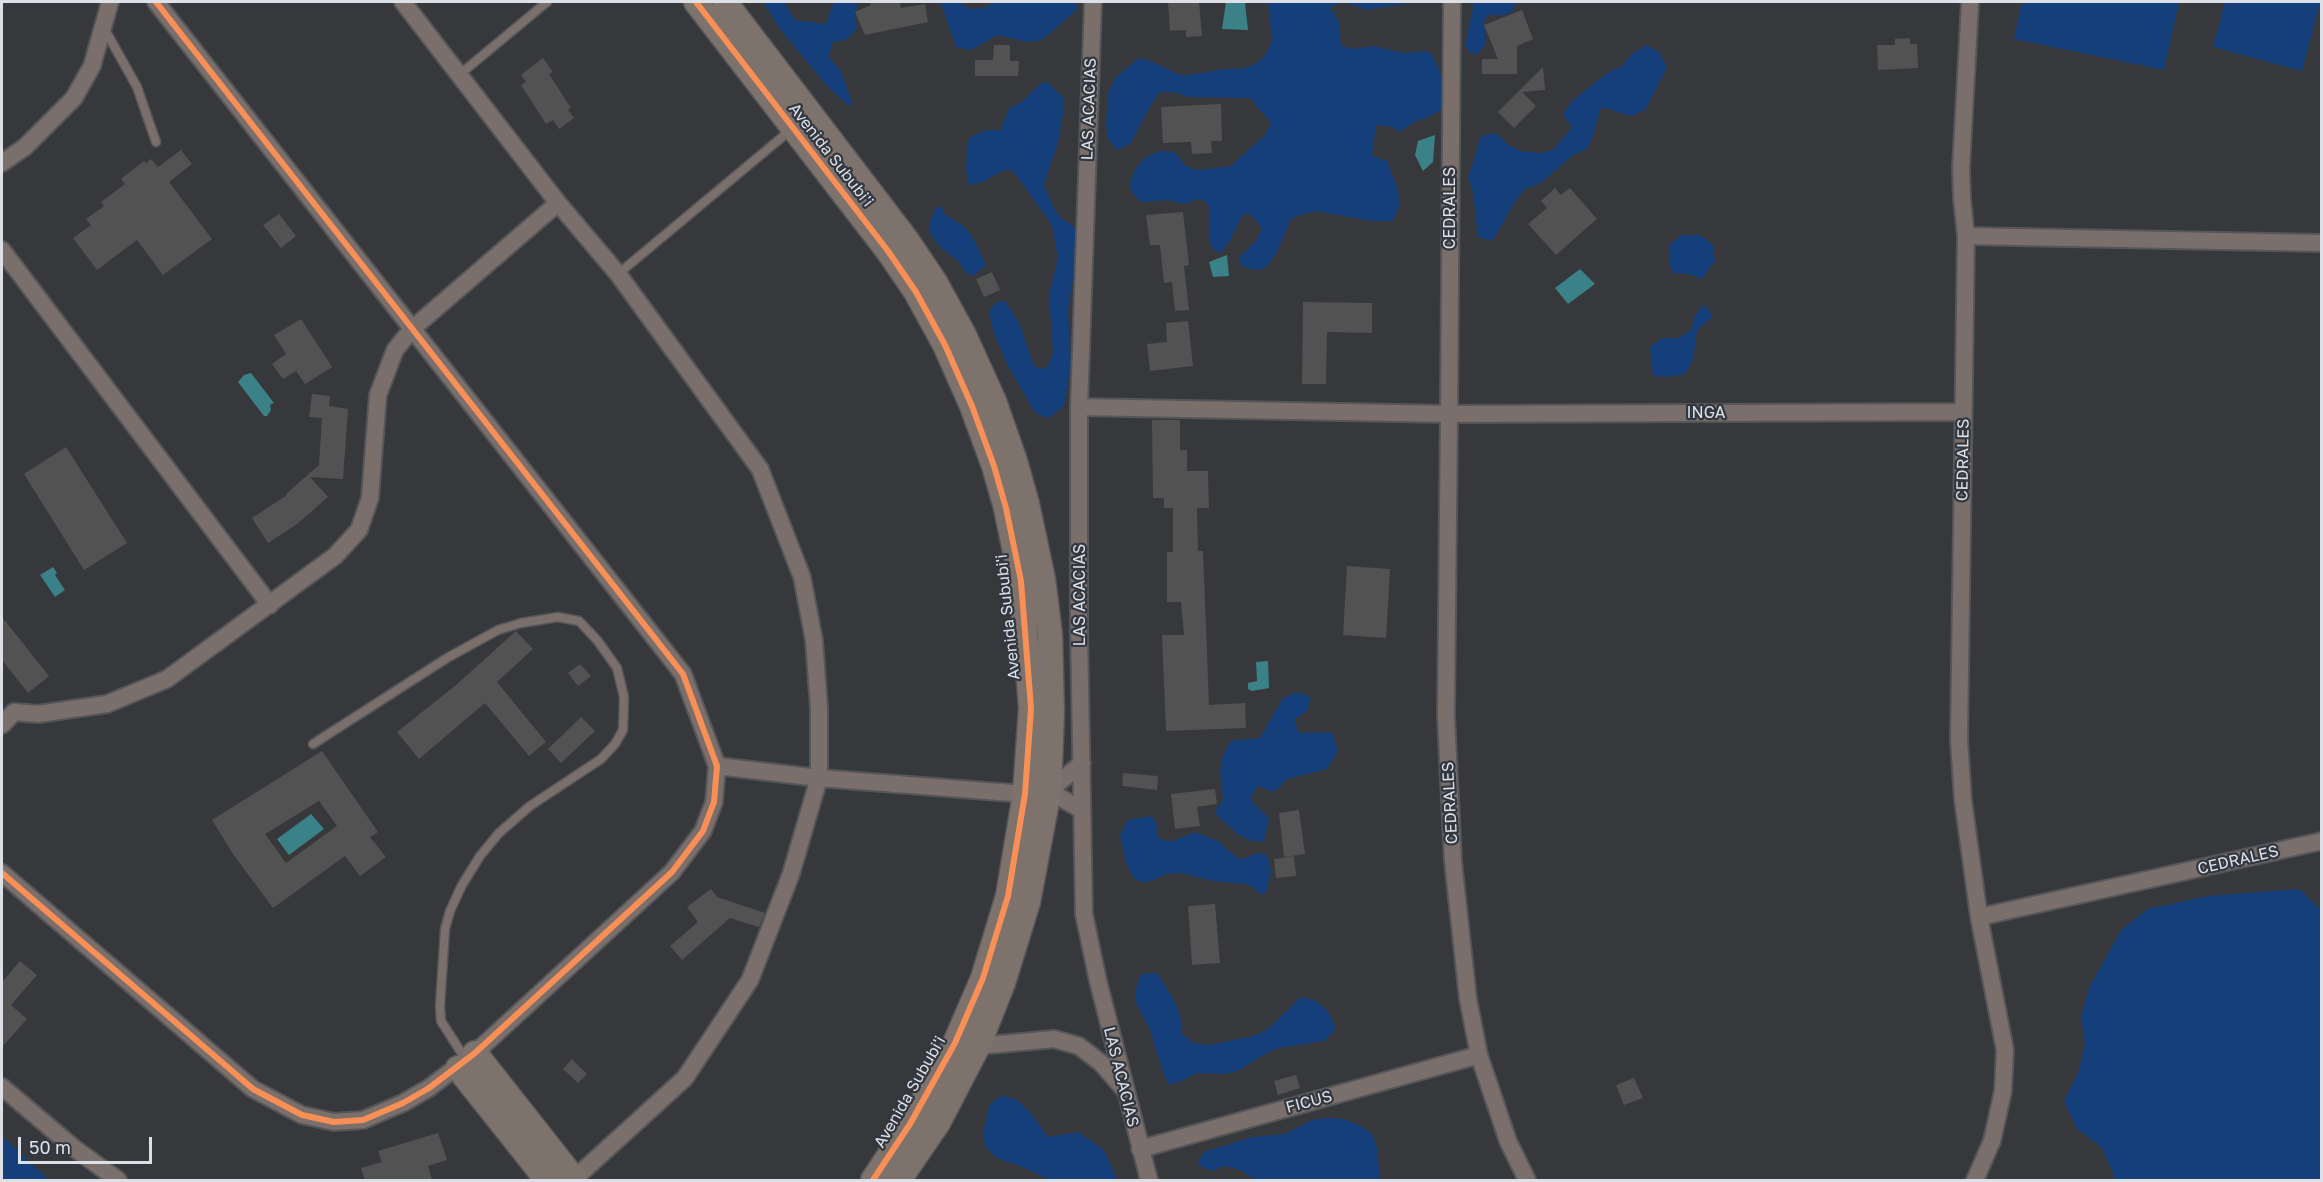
<!DOCTYPE html>
<style>
body{margin:0}
#map{position:relative;width:2323px;height:1182px;overflow:hidden;background:#36383c;font-family:"Golos Text",sans-serif}
canvas{display:block}
.frame{position:absolute;inset:0;border:3px solid #dde0e6;pointer-events:none}
.scale{position:absolute;left:18px;top:1137px;width:134px;height:27px;box-sizing:border-box;border:3px solid #dde0e6;border-top:0;padding-left:8px;font-size:18px;line-height:21px;white-space:nowrap;color:#dde0e6;-webkit-text-stroke:4px #323740;paint-order:stroke}
</style>
<div id="map">
<canvas width="2323" height="1182"></canvas>
<div class="frame"></div>
<div class="scale">50 m</div>
</div>
<script>
const ctx = document.querySelector('canvas').getContext('2d');
ctx.lineJoin = 'round';
function fillPath(path, color) {
  ctx.fillStyle = color;
  ctx.fill(path, 'evenodd');
}
function shape(rows) {
  const path = new Path2D();
  for (const r of rows) {
    path.moveTo(r[0], r[1]);
    for (let i = 2; i < r.length; i += 2) path.lineTo(r[i], r[i + 1]);
  }
  return path;
}
function stroke(path, color, width, dash) {
  ctx.strokeStyle = color;
  ctx.lineWidth = width;
  ctx.lineCap = dash ? 'butt' : 'round';
  ctx.setLineDash(dash || []);
  ctx.stroke(path);
}
function drawText(font, color, halo, rows, align = 'center') {
  ctx.font = font + ' "Golos Text",sans-serif';
  ctx.lineWidth = 4.5;
  ctx.setLineDash([]);
  ctx.textBaseline = 'middle';
  ctx.strokeStyle = halo;
  ctx.fillStyle = color;
  for (const [text, x, y, turn = 0] of rows) {
    ctx.save();
    ctx.translate(x, y);
    ctx.rotate((+turn || 0) * Math.PI / 180);
    ctx.textAlign = isNaN(turn) ? turn : align;
    if (halo) ctx.strokeText(text, 0, 0);
    ctx.fillText(text, 0, 0);
    ctx.restore();
  }
}
fillPath(shape([
 [763,2,784,2,795,20,826,24,834,2,859,2,855,12,857,29,847,39,832,43,829,58,840,69,852,102,849,106,827,86,780,29],
 [927,2,957,2,972,9,987,7,995,2,1076,2,1077,10,1042,40,1027,42,998,35,971,50,956,47,941,4],
 [1268,2,1415,2,1367,10,1344,2,1330,7,1339,21,1341,46,1355,49,1373,46,1403,53,1427,51,1433,56,1440,71,1444,108,1425,119,1418,120,1399,132,1392,127,1376,125,1372,156,1387,161,1398,189,1399,207,1393,221,1371,221,1316,211,1298,216,1291,219,1277,252,1267,266,1260,270,1245,268,1239,263,1240,256,1256,241,1262,228,1251,215,1243,214,1229,242,1220,253,1214,250,1210,243,1209,207,1205,201,1198,199,1183,204,1169,200,1140,202,1131,191,1130,183,1135,169,1145,158,1159,151,1175,152,1185,165,1193,169,1200,170,1231,166,1265,135,1271,123,1250,98,1188,97,1174,92,1160,92,1151,105,1130,144,1117,150,1108,139,1106,125,1108,93,1115,78,1139,58,1153,62,1182,76,1224,69,1241,69,1256,64,1266,54,1272,42],
 [1474,2,1516,2,1512,12,1505,15,1490,15,1484,20,1486,43,1477,55,1470,53,1465,46],
 [2022,2,2179,2,2164,70,2014,39],
 [2225,2,2320,2,2302,71,2213,47],
 [1647,45,1660,53,1667,68,1645,110,1631,116,1601,107,1593,136,1587,149,1573,155,1541,183,1525,189,1516,200,1493,240,1478,238,1473,192,1468,178,1481,136,1496,133,1507,144,1521,151,1539,153,1553,150,1572,127,1563,115,1571,102,1607,73,1622,66,1633,53],
 [1047,82,1063,97,1064,105,1059,139,1044,185,1056,212,1061,218,1073,226,1076,232,1075,266,1068,309,1071,363,1064,406,1050,417,1042,417,1034,411,1008,366,995,336,989,314,991,307,998,302,1005,301,1019,323,1034,366,1040,369,1048,367,1053,353,1049,294,1058,258,1052,225,1012,170,1004,170,983,182,968,185,966,169,967,145,970,137,986,130,1001,130,1009,108,1023,101,1040,84],
 [942,206,944,214,965,227,975,242,986,265,973,276,966,273,958,261,939,246,930,233,929,225,935,209],
 [1682,235,1700,235,1713,245,1715,261,1702,279,1688,274,1672,273,1669,260,1670,244],
 [1703,304,1713,316,1697,330,1693,360,1685,374,1669,377,1653,376,1650,347,1662,338,1678,338,1691,330,1695,316],
 [1297,692,1311,697,1307,711,1294,720,1299,733,1332,732,1338,751,1327,769,1288,779,1274,792,1258,786,1250,799,1269,819,1264,842,1249,840,1236,833,1214,812,1223,800,1220,770,1223,755,1231,741,1260,738,1283,698],
 [1151,816,1156,821,1158,837,1166,841,1173,841,1195,832,1218,841,1236,857,1243,859,1258,853,1267,855,1271,870,1266,893,1259,894,1255,888,1244,884,1213,881,1181,873,1166,874,1151,881,1142,882,1135,879,1127,866,1120,835,1128,820],
 [2299,889,2321,910,2321,1180,2113,1180,2113,1172,2101,1147,2077,1129,2064,1101,2078,1073,2085,1044,2081,1015,2090,986,2121,930,2148,909,2208,896],
 [1157,973,1174,1000,1180,1014,1182,1034,1194,1043,1209,1045,1253,1036,1267,1030,1301,997,1316,1001,1328,1011,1336,1029,1324,1041,1279,1048,1265,1054,1240,1070,1226,1074,1196,1073,1184,1080,1169,1085,1163,1072,1150,1030,1136,1003,1136,988,1141,974],
 [1002,1095,1017,1100,1030,1112,1048,1137,1078,1132,1104,1150,1117,1180,1049,1180,1025,1168,996,1158,985,1146,983,1132,990,1104],
 [1327,1118,1343,1119,1359,1125,1372,1134,1377,1148,1380,1180,1253,1180,1253,1178,1240,1170,1226,1166,1211,1171,1197,1164,1204,1152,1252,1137,1286,1134,1312,1120],
 [2,1136,49,1180,2,1180]
]), '#153f7a');
fillPath(shape([
 [1226,2,1245,2,1248,30,1222,29],
 [1435,135,1433,162,1423,171,1415,155,1418,141],
 [1227,255,1229,276,1213,277,1209,262],
 [1580,269,1595,284,1568,304,1555,288],
 [251,373,274,403,270,405,271,410,267,416,264,416,238,382,244,375],
 [53,567,57,573,55,575,65,590,55,597,40,575],
 [1268,661,1269,688,1252,691,1248,689,1248,683,1257,681,1256,662],
 [311,814,324,829,289,855,277,839]
]), '#3a8288');
fillPath(shape([
 [870,2,900,2,901,8,925,4,928,22,865,35,855,12,871,5],
 [1168,2,1199,2,1202,36,1186,37,1186,30,1170,31],
 [1522,10,1533,39,1517,46,1517,74,1482,74,1482,59,1498,59,1484,25],
 [1910,38,1910,44,1917,44,1918,68,1878,70,1877,45,1895,45,1895,39],
 [994,45,1010,45,1010,61,1019,61,1018,76,975,76,975,60,993,60],
 [543,58,553,72,549,74,571,108,568,110,574,118,559,129,553,120,546,124,521,85,526,82,521,75],
 [1543,67,1545,90,1522,92,1536,106,1514,128,1498,112],
 [1221,104,1222,141,1211,141,1212,153,1192,154,1191,142,1163,143,1161,107],
 [181,150,192,164,169,182,212,239,163,275,137,240,97,270,73,238,91,225,86,219,104,206,101,202,125,184,121,179,144,161,146,163,151,159,158,167],
 [1555,188,1561,195,1570,188,1597,219,1556,255,1528,224,1547,208,1541,201],
 [1183,212,1189,265,1184,266,1189,310,1175,311,1172,282,1164,283,1160,245,1150,245,1146,215],
 [279,214,296,236,281,248,263,225],
 [992,272,1000,290,984,297,976,279],
 [1303,302,1372,303,1372,333,1327,332,1326,384,1302,384],
 [301,319,332,367,305,384,296,371,283,379,272,364,286,354,274,335],
 [1188,321,1193,366,1150,371,1147,344,1167,342,1166,323],
 [312,394,330,396,329,406,348,409,343,479,310,477,328,497,297,524,268,543,252,518,287,495,286,494,319,465,322,418,309,417],
 [1152,420,1180,420,1180,450,1187,450,1187,471,1208,471,1209,508,1197,508,1198,551,1203,551,1209,705,1245,703,1246,728,1166,731,1162,635,1184,635,1181,602,1167,602,1167,552,1173,552,1173,508,1164,508,1164,498,1153,498],
 [66,447,127,543,84,570,24,474],
 [1347,566,1390,569,1386,638,1343,635],
 [2,617,49,676,28,693,2,660],
 [516,631,533,649,497,682,546,742,529,756,485,703,419,759,397,732,456,685],
 [580,664,591,676,578,686,568,673],
 [581,717,595,731,561,763,548,749],
 [322,751,378,832,370,837,386,857,360,876,345,856,273,908,233,854,212,820],
 [319,801,337,826,286,863,265,834],
 [1123,773,1158,776,1157,790,1122,786],
 [1215,789,1217,804,1197,807,1200,826,1175,829,1171,794],
 [1299,810,1305,854,1284,857,1279,813],
 [1294,856,1296,876,1276,878,1274,859],
 [711,889,717,897,765,913,759,927,730,918,682,960,670,946,698,922,687,907],
 [1215,904,1220,963,1192,965,1188,906],
 [20,961,37,975,11,1005,27,1019,2,1047,2,982],
 [572,1059,587,1074,578,1083,563,1069],
 [1296,1075,1300,1088,1278,1095,1274,1081],
 [1634,1078,1643,1098,1624,1105,1616,1085],
 [438,1133,447,1160,428,1166,432,1180,365,1180,361,1168,382,1162,378,1151]
]), '#525252');
const lane = shape([
 [104,28,137,87,156,142],
 [459,75,547,2],
 [618,274,793,128],
 [313,744,447,658,498,630,521,623,558,617,579,621,597,640,617,668,624,697,623,730,615,744,601,759,530,806,499,833,480,856,462,885,450,911,445,929,440,1006,441,1021,466,1060]
]);
const street = shape([
 [403,2,558,203,618,274,760,469,802,577,814,640,819,708,819,778,791,874,750,980,685,1078,573,1180],
 [1093,2,1079,407,1079,630,1084,914,1098,981,1149,1180],
 [1970,2,1961,168,1962,199,1966,236,1959,740,1963,800,1979,917],
 [2,163,25,147,74,98,92,66,110,2],
 [1966,236,2322,243],
 [2,250,270,605],
 [1079,407,1449,414,1452,2],
 [2,725,14,712,38,714,107,704,167,679,335,556,359,530,370,498,378,395,395,350,412,329,558,203],
 [717,766,819,778,1025,794,1049,791,1082,763],
 [1049,791,1082,810],
 [2,873,253,1089,302,1115,334,1122,363,1120,403,1103,429,1088,475,1053,672,872,703,831,714,802,717,766,683,674,156,2],
 [969,1045,978,1046,1054,1039,1079,1046,1101,1063,1123,1088],
 [2,1087,74,1148,118,1180],
 [1140,1149,1479,1055],
 [1527,1180,1508,1141,1479,1055,1468,999,1453,861,1446,716,1449,414,1963,412],
 [1975,1180,1992,1141,2003,1091,2005,1050,1979,917,2322,841]
]);
const secondary = shape([
 [696,2,888,251,916,292,945,345,972,406,994,466,1006,508,1021,581,1031,708,1025,794,1008,896,983,978,955,1043,910,1124,873,1180],
 [725,2,906,239,935,282,964,335,994,401,1015,461,1027,504,1043,579,1050,635,1052,711,1049,791,1028,902,1003,983,978,1046,938,1123,899,1180],
 [475,1053,575,1180],
 [458,1068,547,1180]
]);
stroke(lane, '#55565a', 11);
stroke(street, '#55565a', 20);
stroke(secondary, '#55565a', 27);
stroke(lane, '#7a6f6a', 8);
stroke(street, '#7a6f6a', 16);
stroke(secondary, '#7d726c', 24);
stroke(shape([
 [696,2,888,251,916,292,945,345,972,406,994,466,1006,508,1021,581,1031,708,1025,794,1008,896,983,978,955,1043,910,1124,873,1180],
 [2,873,253,1089,302,1115,334,1122,363,1120,403,1103,429,1088,475,1053,672,872,703,831,714,802,717,766,683,674,156,2]
]), '#f78f57', 6);
drawText('16px', '#dde0e6', '#323740', [
 ["LAS ACACIAS",1089,109,-88],
 ["Avenida Sububi'i",831,155,52],
 ["CEDRALES",1450,208,-90],
 ["INGA",1706,413],
 ["CEDRALES",1963,460,-89],
 ["LAS ACACIAS",1080,595,-90],
 ["Avenida Sububi'i",1008,617,-96],
 ["CEDRALES",1450,803,-93],
 ["CEDRALES",2238,860,-13],
 ["LAS ACACIAS",1121,1077,76],
 ["Avenida Sububi'i",910,1092,-60],
 ["FICUS",1309,1102,-15]
]);
</script>
